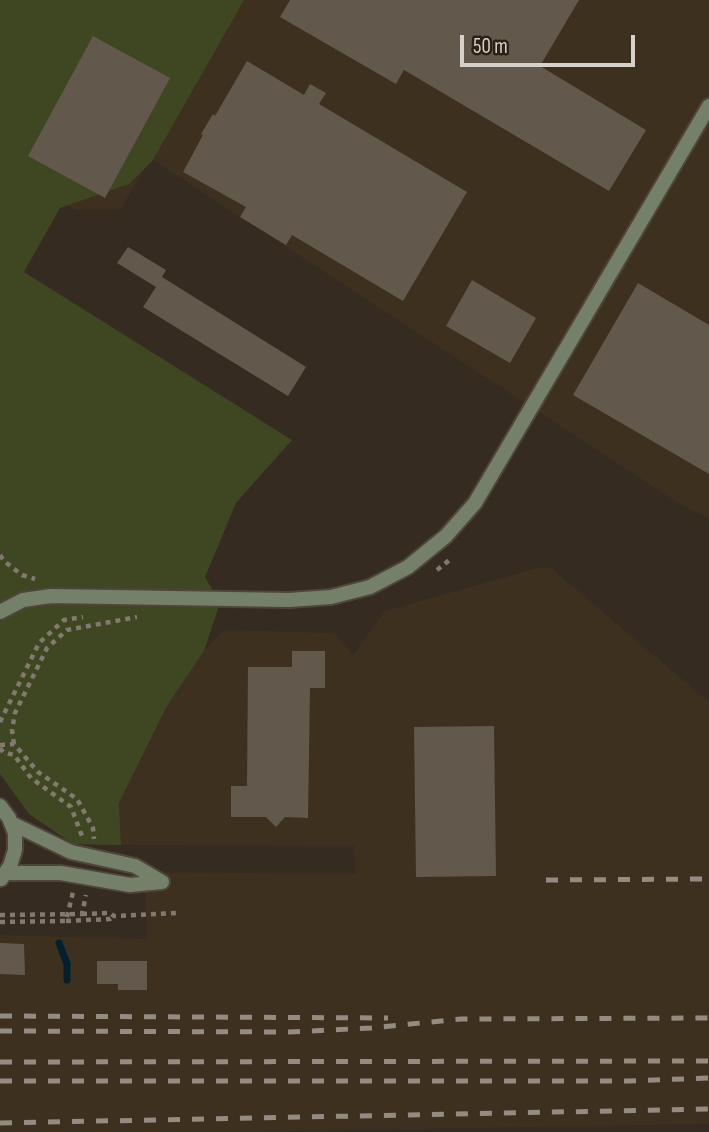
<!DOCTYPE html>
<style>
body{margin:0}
#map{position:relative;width:709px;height:1132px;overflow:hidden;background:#352b20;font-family:"Sofia Sans Condensed",sans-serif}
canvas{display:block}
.scale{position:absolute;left:460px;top:35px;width:175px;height:32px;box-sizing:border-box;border:4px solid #d8d1ca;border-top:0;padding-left:9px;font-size:21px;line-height:24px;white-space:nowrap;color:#d8d1ca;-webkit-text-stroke:5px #2b2217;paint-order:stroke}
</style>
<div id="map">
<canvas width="709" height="1132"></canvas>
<div class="scale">50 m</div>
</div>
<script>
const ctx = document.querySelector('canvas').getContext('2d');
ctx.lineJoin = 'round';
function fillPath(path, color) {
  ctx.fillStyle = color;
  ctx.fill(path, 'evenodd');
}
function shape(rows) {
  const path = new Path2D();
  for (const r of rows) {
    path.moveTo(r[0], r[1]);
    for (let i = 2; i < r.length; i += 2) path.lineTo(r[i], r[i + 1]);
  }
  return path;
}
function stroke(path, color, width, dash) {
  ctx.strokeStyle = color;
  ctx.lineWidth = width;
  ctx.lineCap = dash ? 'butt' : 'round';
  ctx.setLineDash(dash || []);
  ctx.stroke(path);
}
fillPath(shape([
 [0,0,225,32,244,0,709,0,709,519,675,501,153,160,199,78,120,210,75,210,0,160],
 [541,567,551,568,709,702,709,1124,244,1132,0,1132,0,935,147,939,145,872,355,874,354,846,121,845,119,803,167,706,204,651,224,630,334,633,353,655,385,611]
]), '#3e301f');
fillPath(shape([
 [0,0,244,0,153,160,129,184,60,208,24,272,292,440,236,503,205,577,220,603,204,651,167,706,119,803,121,845,73,844,29,814,0,774]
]), '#3e4721');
stroke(shape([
 [59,943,67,964,67,980]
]), '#02202f', 7);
fillPath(shape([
 [290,0,579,0,540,66,646,130,609,191,404,70,396,84,280,17],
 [93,36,170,78,105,198,28,156],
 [247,61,304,95,310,84,326,93,319,104,467,192,403,301,292,235,286,245,240,217,246,207,183,172,203,135,201,134,213,114,215,116],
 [128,247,166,270,162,277,306,367,288,396,143,307,156,287,117,263],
 [472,280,536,318,510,363,446,326],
 [638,283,709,325,709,474,573,395],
 [292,651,325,651,325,688,310,688,308,818,285,817,276,827,266,817,231,817,231,786,247,786,248,667,292,667],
 [494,726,496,876,416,877,414,727],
 [0,943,24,944,25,975,0,974],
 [97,961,147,961,147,990,118,990,118,984,97,984]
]), '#63584c');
const street = shape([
 [0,612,23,600,51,596,289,600,331,597,370,587,408,567,446,536,475,503,709,106],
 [0,806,9,818,15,833,15,850,10,866,1,879],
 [11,823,71,852,135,866,162,882],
 [5,873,61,873,130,885,162,882]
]);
stroke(street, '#4f463b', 18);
stroke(shape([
 [0,555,4,561,22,575,35,579],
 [437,570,452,558],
 [0,722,39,643,64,620,83,617],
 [14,744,12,730,15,713,47,648,67,630,137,617],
 [0,745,14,744,38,772,77,799,93,828,94,839],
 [0,748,3,752,14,755,31,778,71,807,82,836],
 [82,914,110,913,114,916,177,913],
 [0,915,82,914,86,895],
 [66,921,110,919,114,916],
 [0,922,66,921,73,892]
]), '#827970', 4.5, [5, 5]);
stroke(street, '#75806b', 14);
stroke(shape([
 [546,880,709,879],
 [0,1016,388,1018],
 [0,1031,289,1032,371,1028,461,1019,709,1018],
 [0,1062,709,1061],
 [0,1081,628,1081,709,1078],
 [0,1123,709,1109]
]), '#948c83', 5, [12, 12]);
</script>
